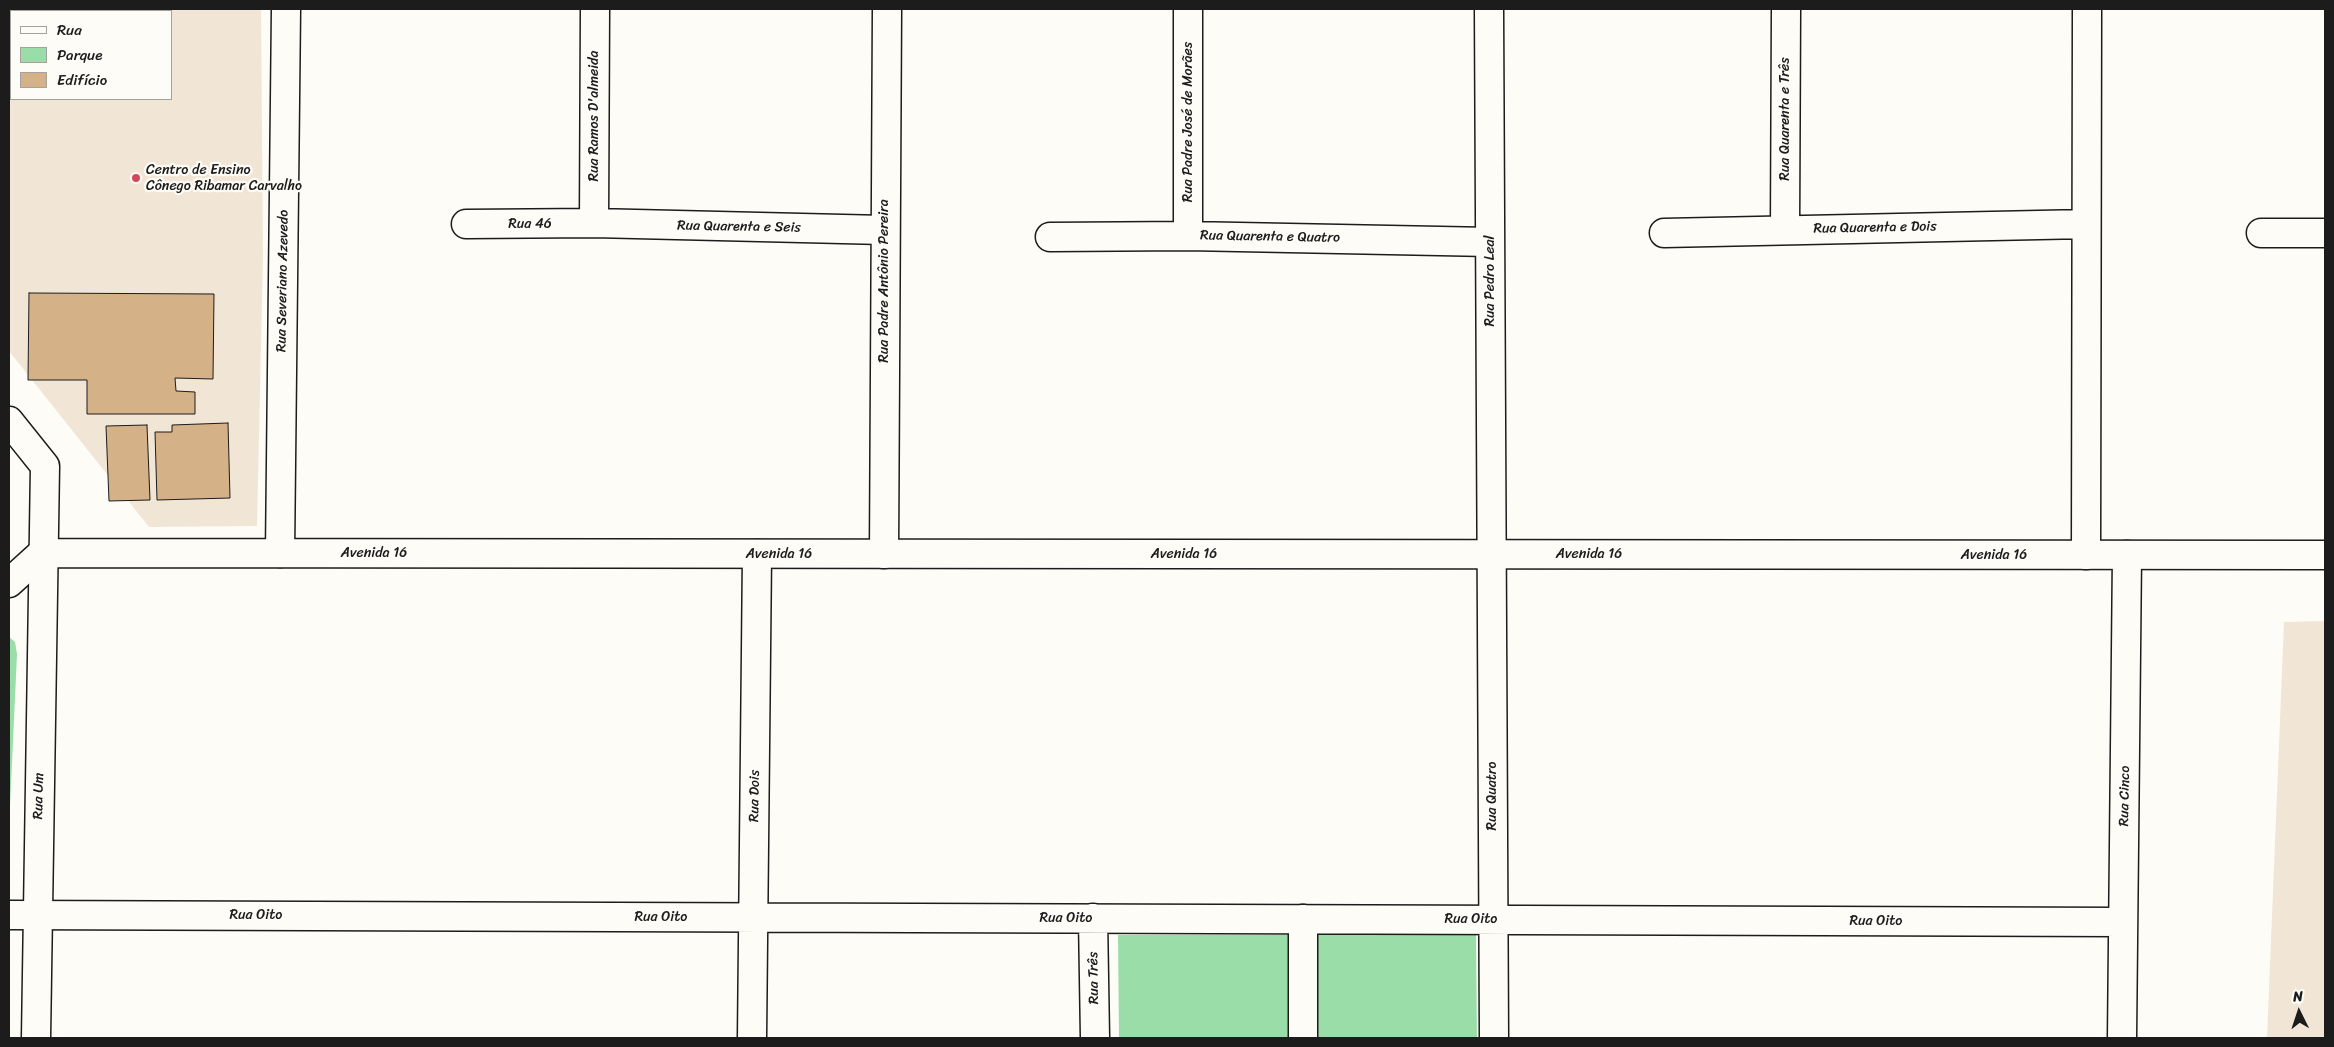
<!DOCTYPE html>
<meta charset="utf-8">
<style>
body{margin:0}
#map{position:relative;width:2334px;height:1047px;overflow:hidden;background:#fdfcf7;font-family:Sriracha,sans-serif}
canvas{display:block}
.frame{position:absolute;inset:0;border:10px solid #1c1c1c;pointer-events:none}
.legend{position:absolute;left:10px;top:10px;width:162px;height:90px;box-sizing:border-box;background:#fdfcf7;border:1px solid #a3a29f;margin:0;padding:6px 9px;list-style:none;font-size:15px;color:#1c1c1c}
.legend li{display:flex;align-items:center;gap:10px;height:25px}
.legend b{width:25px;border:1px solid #a3a29f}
.north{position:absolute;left:2274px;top:987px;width:50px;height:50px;-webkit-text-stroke:4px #fdfcf7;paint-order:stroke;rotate:356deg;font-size:14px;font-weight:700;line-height:20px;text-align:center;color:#1c1c1c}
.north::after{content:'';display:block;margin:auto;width:18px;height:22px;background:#1c1c1c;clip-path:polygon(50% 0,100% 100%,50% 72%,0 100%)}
</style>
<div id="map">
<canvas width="2334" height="1047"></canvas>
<div class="frame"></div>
<ul class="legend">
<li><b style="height:6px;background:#fdfcf7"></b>Rua</li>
<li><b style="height:14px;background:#9adda8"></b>Parque</li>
<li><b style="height:14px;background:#d5b187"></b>Edifício</li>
</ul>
<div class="north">N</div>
</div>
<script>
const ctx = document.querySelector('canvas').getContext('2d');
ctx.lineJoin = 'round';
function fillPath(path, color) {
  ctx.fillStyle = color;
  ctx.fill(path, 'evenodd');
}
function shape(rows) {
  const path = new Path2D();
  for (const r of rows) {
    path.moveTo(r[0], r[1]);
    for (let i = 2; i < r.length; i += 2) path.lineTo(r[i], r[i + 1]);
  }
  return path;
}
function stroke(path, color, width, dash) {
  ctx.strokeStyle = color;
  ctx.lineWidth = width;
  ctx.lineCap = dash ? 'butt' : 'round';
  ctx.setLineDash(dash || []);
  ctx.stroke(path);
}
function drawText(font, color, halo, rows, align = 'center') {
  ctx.font = font + ' Sriracha,sans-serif';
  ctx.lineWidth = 4.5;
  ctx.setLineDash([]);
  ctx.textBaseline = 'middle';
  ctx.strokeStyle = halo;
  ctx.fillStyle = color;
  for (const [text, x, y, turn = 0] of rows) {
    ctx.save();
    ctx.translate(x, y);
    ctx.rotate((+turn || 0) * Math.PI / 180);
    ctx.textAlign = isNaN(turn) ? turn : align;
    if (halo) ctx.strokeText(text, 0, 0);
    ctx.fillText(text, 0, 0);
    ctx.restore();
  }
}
fillPath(shape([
 [9,9,261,9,263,257,257,526,149,527,9,351],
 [11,11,171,11,171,99,11,99],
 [2325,621,2325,1038,2267,1038,2284,622]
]), '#f1e6d5');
fillPath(shape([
 [9,637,15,642,17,654,9,828],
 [1118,935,1476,935,1477,1038,1119,1038]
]), '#9adda8');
const building = shape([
 [29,293,214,294,213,379,175,378,176,391,195,392,195,414,87,414,87,380,28,380,29,293],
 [228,423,230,498,157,500,155,432,172,432,172,425,228,423],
 [147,425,150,500,109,501,106,426,147,425]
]);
fillPath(building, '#d5b187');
stroke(building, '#1c1c1c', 1);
const street = shape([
 [1489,9,1494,1038],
 [594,223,595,9],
 [466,224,594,223,884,230],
 [1785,230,1786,9],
 [1664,233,2086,224],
 [2261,233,2325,233],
 [1188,236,1188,9],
 [1050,237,1188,236,1490,242],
 [280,553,286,9],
 [884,554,887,9],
 [2086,555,2087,9],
 [9,583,42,553],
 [9,915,2123,922],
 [1093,918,1095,1038],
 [752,1038,757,554],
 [1303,1038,1303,919],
 [2122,1038,2127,555]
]);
const secondary = shape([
 [9,421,45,466,36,1038],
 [42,553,2325,555]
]);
stroke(street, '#1c1c1c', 31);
stroke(secondary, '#1c1c1c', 31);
stroke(street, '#fdfcf7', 28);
stroke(secondary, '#fdfcf7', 28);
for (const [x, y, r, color] of [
 [136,178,5,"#d1495b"]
]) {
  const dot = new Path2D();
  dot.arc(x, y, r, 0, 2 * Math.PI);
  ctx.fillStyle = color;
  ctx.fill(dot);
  stroke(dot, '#fdfcf7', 2);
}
drawText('14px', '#1c1c1c', '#fdfcf7', [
 ["Rua Ramos D'almeida",594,116,-90],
 ["Rua Quarenta e Três",1785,119,-90],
 ["Rua Padre José de Morães",1188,122,-90],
 ["Rua 46",530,224],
 ["Rua Quarenta e Seis",739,227,1],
 ["Rua Quarenta e Dois",1875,228,-1],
 ["Rua Quarenta e Quatro",1270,237,1],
 ["Rua Severiano Azevedo",283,281,-89],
 ["Rua Padre Antônio Pereira",884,281,-90],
 ["Rua Pedro Leal",1490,281,-90],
 ["Avenida 16",374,553],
 ["Avenida 16",779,554],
 ["Avenida 16",1184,554],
 ["Avenida 16",1589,554],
 ["Avenida 16",1994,555],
 ["Rua Um",39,796,-89],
 ["Rua Dois",755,796,-89],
 ["Rua Quatro",1492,796,-90],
 ["Rua Cinco",2125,796,-89],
 ["Rua Oito",256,915],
 ["Rua Oito",661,917],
 ["Rua Oito",1066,918],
 ["Rua Oito",1471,919],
 ["Rua Oito",1876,921],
 ["Rua Três",1094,978,-91]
]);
drawText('14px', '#1c1c1c', '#fdfcf7', [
 ["Centro de Ensino",146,170],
 ["Cônego Ribamar Carvalho",146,186]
], 'left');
</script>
